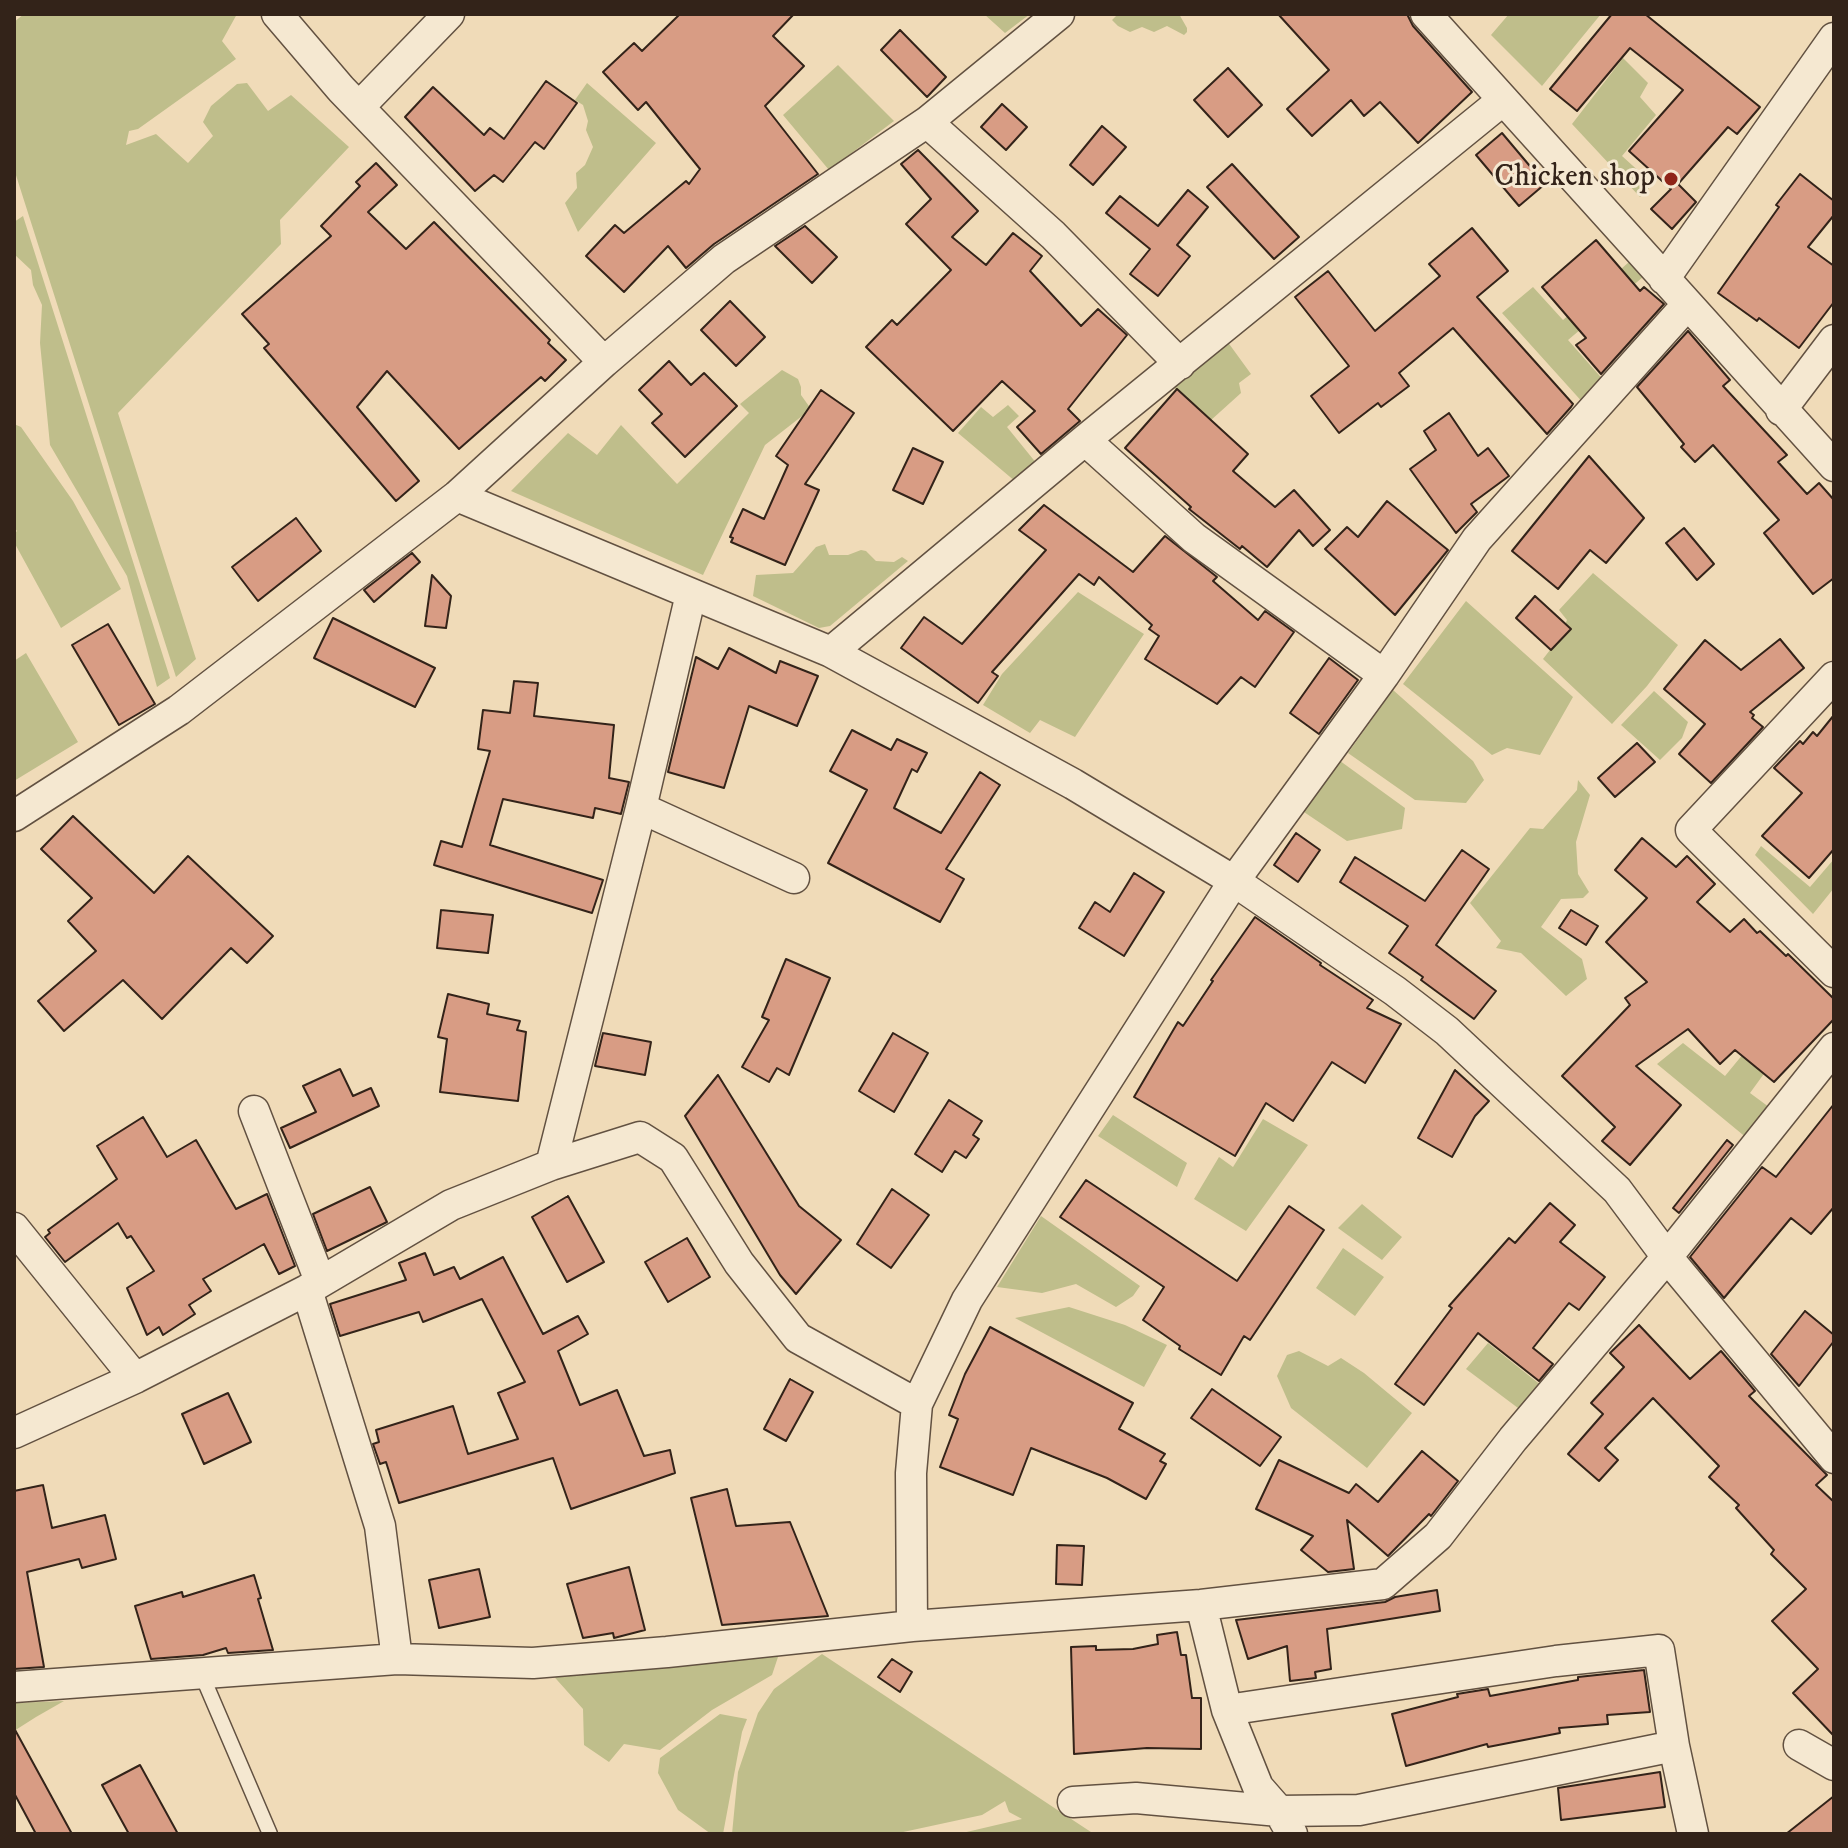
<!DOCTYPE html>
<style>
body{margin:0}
#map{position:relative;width:1848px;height:1848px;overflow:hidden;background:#f0dbb8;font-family:"IM FELL DW Pica",serif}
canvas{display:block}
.frame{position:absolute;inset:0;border:16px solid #332319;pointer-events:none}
</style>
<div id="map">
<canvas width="1848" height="1848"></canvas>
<div class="frame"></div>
</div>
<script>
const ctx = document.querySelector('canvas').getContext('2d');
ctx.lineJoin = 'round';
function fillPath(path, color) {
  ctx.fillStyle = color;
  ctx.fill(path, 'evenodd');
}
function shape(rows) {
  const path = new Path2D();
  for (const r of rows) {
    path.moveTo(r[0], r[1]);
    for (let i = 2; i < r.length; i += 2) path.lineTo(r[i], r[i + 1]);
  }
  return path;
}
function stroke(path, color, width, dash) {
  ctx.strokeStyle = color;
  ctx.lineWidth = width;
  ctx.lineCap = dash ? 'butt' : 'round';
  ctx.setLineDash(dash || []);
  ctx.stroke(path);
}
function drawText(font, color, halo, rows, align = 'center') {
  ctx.font = font + ' "IM FELL DW Pica",serif';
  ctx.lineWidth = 6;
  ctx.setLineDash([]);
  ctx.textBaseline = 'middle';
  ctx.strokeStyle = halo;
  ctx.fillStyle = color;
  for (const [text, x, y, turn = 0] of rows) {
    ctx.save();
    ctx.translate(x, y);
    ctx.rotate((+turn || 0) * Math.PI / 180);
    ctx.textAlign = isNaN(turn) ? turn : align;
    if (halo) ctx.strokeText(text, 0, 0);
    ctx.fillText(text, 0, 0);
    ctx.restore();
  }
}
fillPath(shape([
 [24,14,237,14,222,41,236,59,138,129,129,131,126,145,156,134,188,163,213,136,203,122,211,106,237,84,247,83,268,111,291,95,349,147,280,220,281,244,118,413,196,659,176,677,14,169,14,22],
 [984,14,1030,14,1005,33],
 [1118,14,1179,14,1187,28,1187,32,1184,35,1167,26,1154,32,1142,27,1130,32,1118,26,1112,20],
 [1509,14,1601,14,1542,86,1491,35],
 [1623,58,1648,83,1640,97,1656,115,1622,156,1653,184,1640,197,1572,124],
 [838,65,894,121,829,170,783,115],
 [587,83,656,143,578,232,565,203,577,188,576,173,585,165,593,147,586,130,588,121,583,105,575,100],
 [23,216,170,678,157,687,127,576,50,445,40,343,42,305,33,285,31,270,14,254,14,222],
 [1629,262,1643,277,1568,340,1606,383,1585,405,1502,313,1533,287,1563,320],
 [1227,341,1251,374,1239,383,1241,393,1210,421,1172,386],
 [782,370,798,379,801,387,801,395,811,409,765,445,703,575,511,491,568,433,597,455,621,425,677,484,749,413,740,404],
 [1008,405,1019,416,1007,427,1037,464,1016,482,958,433,981,407,993,417],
 [14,424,21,427,73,501,121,589,61,628,14,542,14,534,17,531,14,527],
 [825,544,829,555,848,555,861,550,866,551,876,561,894,562,902,557,908,561,830,626,819,628,753,596,756,575,793,573,816,547],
 [1593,573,1678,645,1647,686,1612,724,1543,659,1560,637,1567,620,1559,610],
 [1078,592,1144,634,1075,737,1040,720,1030,733,983,705,1002,674],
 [1466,601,1573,697,1540,755,1507,748,1492,755,1403,684],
 [26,653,78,742,14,781,14,661],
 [1393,690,1473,761,1484,780,1466,803,1415,800,1348,753],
 [1654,691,1688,722,1682,738,1660,760,1621,725],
 [1336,758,1405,808,1402,829,1347,841,1301,810],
 [1578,780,1590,795,1576,842,1578,874,1589,892,1583,898,1561,899,1541,927,1582,959,1587,979,1566,996,1521,953,1496,948,1501,941,1470,903,1530,828,1543,829,1577,790],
 [1761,846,1810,887,1834,859,1834,888,1813,914,1755,855],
 [1753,1042,1774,1060,1750,1093,1773,1110,1748,1139,1657,1064,1683,1043,1725,1076],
 [1113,1115,1187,1163,1177,1187,1098,1136],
 [1263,1119,1308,1145,1246,1231,1194,1199,1219,1157,1233,1167],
 [1362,1204,1402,1237,1382,1260,1338,1228],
 [1041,1216,1140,1286,1133,1296,1116,1307,1076,1284,1042,1293,997,1287],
 [1343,1248,1384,1277,1355,1316,1316,1288],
 [1069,1307,1125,1325,1167,1345,1144,1387,1015,1318],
 [1488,1343,1542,1386,1522,1411,1466,1369],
 [1299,1351,1328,1366,1341,1358,1364,1373,1412,1413,1367,1468,1291,1408,1277,1376,1287,1355],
 [779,1654,772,1675,712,1710,660,1750,624,1744,609,1762,584,1745,583,1709,549,1671],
 [822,1654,1059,1811,1094,1834,958,1834,1022,1819,1009,1812,1005,1801,982,1815,894,1834,732,1834,738,1772,758,1713,774,1689],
 [64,1701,36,1717,14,1731,14,1703],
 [720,1714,747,1719,742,1732,723,1834,711,1834,678,1810,658,1773,660,1758]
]), '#bfbe8b');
const building = shape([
 [680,14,794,14,773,36,804,66,765,106,818,174,714,244,686,268,668,246,624,292,586,256,615,225,624,233,686,181,689,184,700,169,646,102,638,110,603,72,634,43,642,51,680,14],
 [1278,14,1407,14,1413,26,1472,92,1418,143,1380,102,1364,116,1351,100,1312,136,1287,109,1329,70,1278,14],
 [1612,14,1645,14,1760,107,1737,134,1728,127,1678,184,1696,202,1672,229,1651,209,1671,189,1629,151,1683,90,1630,48,1577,111,1550,89,1612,14],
 [900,30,946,77,927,97,881,50,900,30],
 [1228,68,1262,105,1228,137,1194,100,1228,68],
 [546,81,577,103,544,149,535,142,503,182,494,175,475,191,405,117,433,87,484,135,490,128,504,139,546,81],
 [1002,104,1027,127,1006,150,981,127,1002,104],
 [1102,126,1126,147,1093,185,1070,165,1102,126],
 [1502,133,1545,184,1519,206,1476,155,1502,133],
 [918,150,978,211,952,237,986,265,1013,233,1042,256,1030,271,1081,326,1098,309,1127,335,1068,409,1080,421,1041,454,1017,427,1035,411,1002,381,953,431,866,347,892,320,897,325,951,270,906,224,931,199,901,164,918,150],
 [376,163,397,185,368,212,406,249,434,222,550,340,548,343,566,360,545,381,541,377,459,449,387,371,357,407,419,481,396,501,264,348,269,344,242,314,331,236,321,226,360,186,356,182,376,163],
 [1232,164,1299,237,1274,259,1207,187,1232,164],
 [1800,174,1834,201,1834,215,1808,247,1834,266,1834,302,1799,348,1759,318,1757,321,1718,293,1779,207,1776,205,1800,174],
 [1188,190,1208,207,1177,245,1190,256,1158,296,1130,274,1150,249,1106,213,1120,196,1158,226,1188,190],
 [805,226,837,257,812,283,775,246,805,226],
 [1472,228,1508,271,1477,297,1573,404,1571,407,1547,434,1453,328,1399,373,1409,386,1381,407,1378,403,1339,433,1311,396,1349,366,1295,297,1328,271,1375,331,1440,276,1429,264,1472,228],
 [1596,240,1640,291,1644,287,1664,304,1601,374,1576,345,1586,338,1542,287,1596,240],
 [730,301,765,337,736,366,701,330,730,301],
 [1688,331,1730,380,1723,386,1787,455,1778,462,1807,494,1819,483,1834,500,1834,578,1813,594,1764,533,1779,520,1713,445,1695,462,1681,447,1684,444,1637,387,1688,331],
 [669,361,691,385,704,373,737,406,685,457,652,423,662,414,639,390,669,361],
 [1177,389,1248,454,1233,471,1275,507,1294,490,1330,530,1313,546,1299,530,1267,567,1242,546,1240,549,1189,509,1191,507,1125,448,1177,389],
 [821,390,854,413,805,484,819,490,785,565,731,542,733,538,730,537,743,509,764,519,788,465,776,456,821,390],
 [1449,413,1478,456,1488,448,1509,476,1471,504,1477,512,1456,533,1410,469,1436,450,1424,431,1449,413],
 [913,448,943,462,923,504,893,490,913,448],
 [1589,456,1644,518,1606,563,1590,550,1558,589,1512,551,1589,456],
 [1387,501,1448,550,1395,615,1325,549,1347,527,1358,537,1387,501],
 [1044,505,1133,572,1165,536,1217,577,1213,581,1258,620,1265,611,1294,632,1255,687,1241,677,1217,704,1145,659,1159,636,1149,629,1152,625,1099,577,1094,585,1079,574,992,672,998,676,978,703,901,648,924,617,962,644,1046,550,1019,530,1044,505],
 [296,518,321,551,258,601,232,567,296,518],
 [1684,528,1714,564,1697,580,1666,543,1684,528],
 [412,553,420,562,374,602,364,590,412,553],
 [432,575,451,596,446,628,425,626,432,575],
 [1535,596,1571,629,1551,650,1516,618,1535,596],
 [333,618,435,668,415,707,314,658,333,618],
 [108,624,155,704,119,725,72,645,108,624],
 [1780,639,1804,668,1750,712,1754,715,1752,718,1763,727,1711,783,1679,754,1705,724,1664,689,1705,640,1741,670,1780,639],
 [729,648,776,673,780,661,818,676,797,726,749,706,724,788,668,772,696,657,718,669,729,648],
 [1329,658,1358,680,1319,734,1290,713,1329,658],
 [514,681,538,683,534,716,614,725,609,778,629,782,621,814,595,808,593,818,503,799,490,845,603,880,592,913,434,865,441,841,462,847,490,751,478,749,483,710,510,713,514,681],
 [1834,715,1834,849,1809,878,1762,836,1802,793,1774,768,1800,741,1803,744,1813,732,1817,736,1834,715],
 [852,730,891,750,897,739,927,753,917,772,912,769,894,808,941,833,980,772,1000,785,946,869,964,879,940,922,828,863,867,790,830,771,852,730],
 [1637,743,1655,762,1615,797,1598,778,1637,743],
 [73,816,154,893,188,856,273,936,247,963,231,948,162,1019,123,980,64,1031,38,1001,96,951,68,921,92,898,41,849,73,816],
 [1296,833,1320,850,1298,882,1274,865,1296,833],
 [1642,838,1676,867,1687,856,1715,884,1697,902,1730,932,1744,919,1757,933,1760,931,1786,956,1788,954,1834,999,1834,1019,1774,1082,1735,1050,1720,1064,1688,1029,1636,1066,1681,1105,1630,1165,1602,1141,1615,1127,1562,1076,1630,1005,1625,998,1647,982,1606,942,1647,898,1615,870,1642,838],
 [1462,850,1489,869,1436,945,1496,991,1474,1019,1421,980,1423,977,1389,953,1408,926,1340,882,1355,857,1425,901,1462,850],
 [1134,873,1164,892,1124,956,1079,928,1095,902,1110,912,1134,873],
 [441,910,493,915,488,953,437,948,441,910],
 [1571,910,1598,926,1586,945,1559,928,1571,910],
 [1255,917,1321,963,1320,965,1373,1000,1367,1008,1401,1024,1365,1083,1332,1062,1293,1121,1266,1103,1235,1156,1134,1097,1178,1022,1183,1026,1213,981,1211,980,1255,917],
 [786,959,830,978,789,1075,777,1068,769,1082,742,1067,769,1020,762,1017,786,959],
 [448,994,489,1004,487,1014,520,1021,517,1030,526,1032,518,1101,440,1092,447,1039,438,1037,448,994],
 [603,1033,651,1042,645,1075,595,1066,603,1033],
 [893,1033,928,1053,894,1112,859,1091,893,1033],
 [340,1069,353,1096,371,1088,379,1106,290,1148,281,1128,316,1112,303,1086,340,1069],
 [1455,1070,1489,1101,1475,1116,1452,1157,1418,1138,1455,1070],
 [718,1075,799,1206,841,1240,796,1294,780,1275,685,1116,718,1075],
 [949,1100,982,1121,973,1135,979,1139,966,1158,955,1151,942,1172,915,1154,949,1100],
 [1834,1104,1834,1207,1811,1234,1791,1218,1724,1298,1690,1257,1762,1167,1776,1177,1834,1104],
 [143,1117,167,1157,196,1140,236,1209,267,1194,295,1266,279,1274,264,1244,203,1279,211,1291,189,1305,195,1314,163,1335,159,1327,147,1335,127,1288,154,1271,131,1236,127,1238,118,1223,65,1262,45,1237,50,1233,48,1230,117,1179,97,1146,143,1117],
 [1727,1140,1733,1145,1679,1213,1673,1208,1727,1140],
 [1086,1180,1237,1281,1289,1206,1324,1230,1250,1340,1244,1336,1221,1375,1179,1349,1180,1346,1143,1320,1164,1287,1060,1217,1086,1180],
 [370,1187,387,1222,327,1251,313,1214,370,1187],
 [892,1189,929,1215,891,1268,857,1244,892,1189],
 [568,1196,604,1262,567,1282,532,1217,568,1196],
 [1550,1203,1575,1225,1560,1242,1605,1277,1579,1310,1569,1303,1533,1348,1553,1364,1539,1381,1478,1333,1424,1405,1395,1384,1452,1308,1449,1306,1509,1238,1515,1243,1550,1203],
 [687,1238,710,1277,668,1302,645,1262,687,1238],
 [425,1253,434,1275,454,1267,460,1279,503,1257,543,1334,578,1316,588,1334,558,1351,580,1405,617,1390,644,1456,670,1450,675,1473,571,1509,553,1458,399,1503,386,1462,380,1464,373,1444,379,1442,376,1430,453,1406,468,1454,518,1439,498,1393,525,1382,482,1299,423,1322,419,1312,340,1336,330,1304,406,1280,399,1263,425,1253],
 [1805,1311,1834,1335,1834,1341,1799,1386,1771,1354,1805,1311],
 [1639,1325,1690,1379,1721,1351,1755,1391,1749,1396,1827,1475,1816,1485,1834,1502,1834,1736,1793,1693,1818,1669,1772,1621,1806,1589,1771,1554,1774,1550,1736,1508,1739,1505,1709,1477,1719,1466,1653,1398,1605,1448,1618,1460,1599,1481,1568,1454,1603,1414,1591,1403,1624,1367,1610,1353,1639,1325],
 [990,1327,1133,1403,1119,1429,1165,1454,1160,1461,1166,1464,1146,1499,1107,1478,1031,1448,1013,1495,940,1467,958,1419,949,1415,965,1374,990,1327],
 [790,1379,813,1392,786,1441,764,1429,790,1379],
 [1212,1389,1281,1437,1260,1466,1191,1418,1212,1389],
 [228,1393,251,1442,204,1464,182,1414,228,1393],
 [1422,1451,1458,1481,1431,1516,1429,1514,1388,1556,1347,1520,1354,1569,1328,1572,1301,1550,1313,1536,1256,1509,1279,1460,1349,1493,1356,1484,1378,1502,1422,1451],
 [43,1485,52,1528,105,1515,116,1559,82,1568,79,1559,27,1572,44,1667,14,1669,14,1491,43,1485],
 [727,1489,736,1526,790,1522,828,1616,722,1625,691,1498,727,1489],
 [1057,1545,1084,1546,1082,1585,1056,1584,1057,1545],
 [629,1567,645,1630,614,1638,613,1633,583,1638,567,1584,629,1567],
 [479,1569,490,1617,439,1628,429,1580,479,1569],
 [254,1575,261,1598,258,1599,273,1650,228,1653,226,1648,203,1655,151,1659,135,1606,182,1592,183,1597,254,1575],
 [1437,1590,1440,1611,1327,1629,1331,1669,1315,1672,1316,1678,1290,1681,1287,1646,1248,1659,1236,1620,1385,1602,1395,1597,1437,1590],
 [1177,1632,1181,1655,1186,1655,1192,1698,1201,1698,1201,1749,1147,1748,1074,1754,1071,1647,1096,1646,1096,1650,1133,1649,1158,1644,1157,1635,1177,1632],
 [892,1659,912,1672,900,1692,878,1677,892,1659],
 [1644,1670,1650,1712,1607,1715,1608,1724,1559,1728,1560,1733,1488,1747,1487,1744,1406,1766,1392,1714,1458,1697,1457,1694,1488,1689,1490,1696,1578,1680,1578,1677,1644,1670],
 [14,1728,72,1834,36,1834,14,1793,14,1728],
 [140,1765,178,1834,129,1834,102,1785,140,1765],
 [1660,1772,1665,1807,1561,1820,1558,1788,1660,1772],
 [1834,1796,1834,1834,1786,1834,1834,1796]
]);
fillPath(building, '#d89c84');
stroke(building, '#332319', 2);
const service = shape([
 [201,1673,270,1834]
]);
const minor = shape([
 [277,14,341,89,604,362],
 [1426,14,1834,466],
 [359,107,449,14],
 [927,122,1053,235,1180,364],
 [1664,279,1834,38],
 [1781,410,1834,340],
 [1085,440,1194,538,1384,675],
 [457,496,831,652,1073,784,1234,881,1395,991,1447,1031,1617,1190,1667,1257,1834,1458],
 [691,594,641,808,551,1165,640,1137,673,1158,739,1263,798,1338,917,1404],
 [831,652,1085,440,1503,100],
 [1834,677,1691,830,1834,972],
 [641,808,794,878],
 [14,816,179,710,457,496,604,362,724,259,927,122,1059,14],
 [254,1111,320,1281],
 [14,1228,135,1378],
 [307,1290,380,1526,397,1659],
 [14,1433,135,1378,307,1290,451,1205,551,1165],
 [912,1626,911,1473,917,1404,967,1300,1234,881,1384,675,1477,539,1687,305],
 [14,1687,397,1659,533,1663,667,1652,912,1626,1201,1605,1383,1584,1438,1536,1513,1439,1667,1257,1834,1048],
 [1227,1710,1556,1661,1659,1650,1674,1746],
 [1799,1745,1834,1765],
 [1073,1802,1136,1798,1279,1811,1258,1787,1227,1710,1201,1605],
 [1292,1834,1279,1811,1359,1810,1674,1746,1693,1834]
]);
stroke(service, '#625141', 17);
stroke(minor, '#625141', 33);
stroke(service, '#f5e8d1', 14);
stroke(minor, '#f5e8d1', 30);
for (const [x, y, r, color] of [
 [1671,179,8,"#8f2418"]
]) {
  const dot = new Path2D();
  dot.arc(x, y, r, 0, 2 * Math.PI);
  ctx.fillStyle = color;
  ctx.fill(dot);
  stroke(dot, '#f5e8d1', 3);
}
drawText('30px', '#332319', '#f5e8d1', [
 ["Chicken shop",1655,179]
], 'right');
</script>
